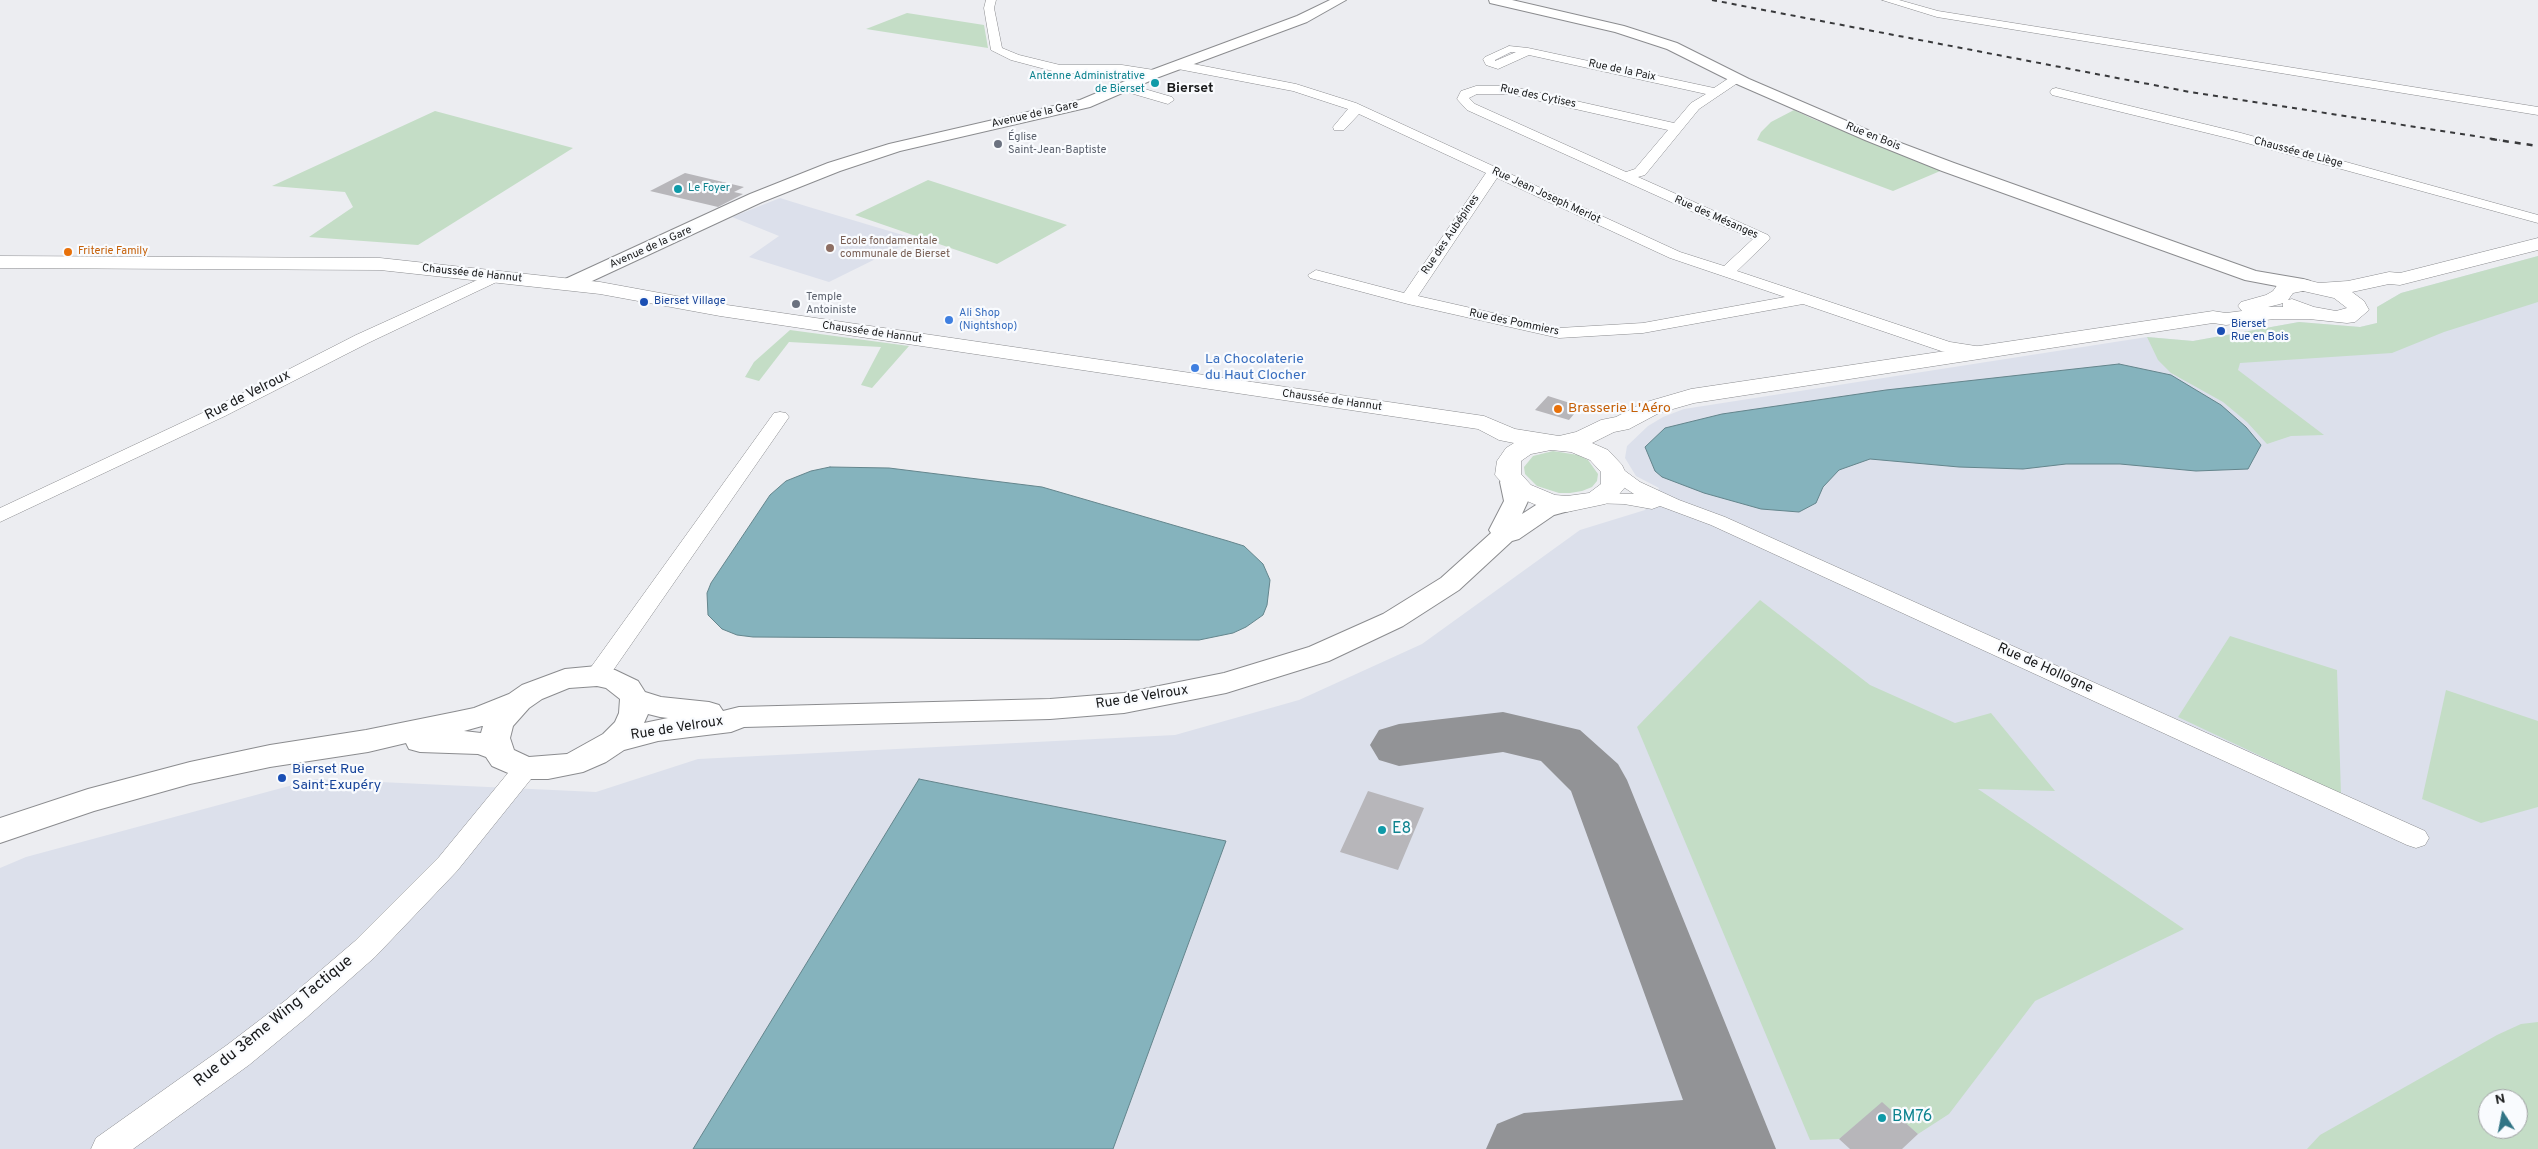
<!DOCTYPE html>
<meta charset="utf-8">
<style>
body{margin:0}
#map{position:relative;width:2538px;height:1149px;overflow:hidden;background:#ecedf1;font-family:Overpass,sans-serif}
canvas{display:block}
.north{position:absolute;left:2478px;top:1089px;width:50px;height:50px;box-sizing:border-box;background:#f9fbfe;border:1px solid #9fa1a3;border-radius:50%;rotate:349deg;font-size:14px;font-weight:700;line-height:20px;text-align:center;color:#18191a}
.north::after{content:'';display:block;margin:auto;width:18px;height:22px;background:#317485;clip-path:polygon(50% 0,100% 100%,50% 72%,0 100%)}
</style>
<div id="map">
<canvas width="2538" height="1149"></canvas>
<div class="north">N</div>
</div>
<script>
const ctx = document.querySelector('canvas').getContext('2d');
ctx.lineJoin = 'round';
function fillPath(path, color) {
  ctx.fillStyle = color;
  ctx.fill(path, 'evenodd');
}
function shape(rows) {
  const path = new Path2D();
  for (const r of rows) {
    path.moveTo(r[0], r[1]);
    for (let i = 2; i < r.length; i += 2) path.lineTo(r[i], r[i + 1]);
  }
  return path;
}
function stroke(path, color, width, dash) {
  ctx.strokeStyle = color;
  ctx.lineWidth = width;
  ctx.lineCap = dash ? 'butt' : 'round';
  ctx.setLineDash(dash || []);
  ctx.stroke(path);
}
function drawText(font, color, halo, rows, align = 'center') {
  ctx.font = font + ' Overpass,sans-serif';
  ctx.lineWidth = 4.5;
  ctx.setLineDash([]);
  ctx.textBaseline = 'middle';
  ctx.strokeStyle = halo;
  ctx.fillStyle = color;
  for (const [text, x, y, turn = 0] of rows) {
    ctx.save();
    ctx.translate(x, y);
    ctx.rotate((+turn || 0) * Math.PI / 180);
    ctx.textAlign = isNaN(turn) ? turn : align;
    if (halo) ctx.strokeText(text, 0, 0);
    ctx.fillText(text, 0, 0);
    ctx.restore();
  }
}
fillPath(shape([
 [780,198,809,207,916,239,829,282,749,257,779,236,732,217],
 [2538,256,2538,1149,0,1149,0,868,26,857,315,779,596,792,698,759,1175,735,1299,700,1422,644,1580,530,1645,510,1659,488,1636,476,1625,458,1627,446,1648,426,1663,417,1684,409,2147,337,2193,341,2299,322,2360,327,2377,323,2377,307,2401,293],
 [2488,1099,2518,1099,2518,1129,2488,1129]
]), '#dce0eb');
fillPath(shape([
 [907,13,984,25,988,48,866,29],
 [1794,110,1813,119,1945,169,1893,191,1757,140,1761,132,1771,122],
 [435,111,573,148,418,245,309,237,353,207,345,192,272,186],
 [928,180,1067,225,997,264,855,215],
 [2538,256,2538,302,2444,332,2392,353,2240,363,2238,370,2324,435,2291,436,2267,444,2247,422,2223,402,2171,373,2158,360,2147,337,2193,341,2299,322,2360,327,2377,323,2377,307,2401,293],
 [790,330,909,346,872,388,861,385,881,347,789,342,759,381,745,377,754,362],
 [1553,451,1578,455,1588,460,1598,474,1597,481,1592,487,1582,491,1570,493,1559,493,1537,486,1525,474,1524,467,1533,456],
 [1760,600,1870,685,1955,723,1991,713,2055,791,1978,789,2184,929,2035,1001,1949,1114,1918,1134,1882,1103,1839,1139,1810,1140,1637,727],
 [2230,636,2337,670,2341,794,2178,717],
 [2446,690,2538,721,2538,807,2481,823,2422,799],
 [2538,1022,2538,1149,2307,1149,2320,1135,2497,1035,2521,1024],
 [2488,1099,2518,1099,2518,1129,2488,1129]
]), '#c4ddc6');
const water = shape([
 [2119,364,2171,375,2221,405,2246,427,2261,445,2248,469,2196,471,2120,464,2066,464,2023,469,1959,467,1870,459,1839,470,1823,487,1816,503,1799,512,1761,509,1704,493,1662,477,1655,471,1645,447,1665,428,1722,414,1886,390,2119,364],
 [830,467,889,468,1042,487,1228,541,1244,546,1263,564,1270,580,1267,605,1263,615,1246,627,1233,633,1199,640,753,637,737,635,722,629,708,615,707,593,711,583,770,495,786,481,811,471,830,467],
 [919,779,1226,841,1113,1149,693,1149,919,779]
]);
fillPath(water, '#85b3bd');
stroke(water, '#64858c', 1);
fillPath(shape([
 [1503,712,1580,730,1618,764,1627,780,1776,1149,1486,1149,1497,1124,1524,1113,1683,1100,1571,791,1541,761,1503,752,1399,766,1379,760,1370,745,1379,730,1399,724,1503,712]
]), '#929396');
fillPath(shape([
 [685,173,744,187,734,192,743,194,718,207,650,191],
 [1548,396,1570,403,1580,407,1569,420,1535,410],
 [1368,791,1424,808,1398,870,1340,852],
 [1882,1102,1918,1134,1902,1149,1850,1149,1839,1139]
]), '#b7b6ba');
const minor = shape([
 [986,0,996,0,994,8,1002,48,1019,55,1060,65,1122,65,1154,70,1160,74,1154,78,1122,73,1060,73,1011,60,991,50,984,8,986,0],
 [1882,0,1899,0,1938,11,2538,107,2538,115,1937,17,1882,0],
 [1509,46,1528,48,1714,88,1729,78,1744,77,1744,83,1736,84,1699,109,1645,175,1638,177,1768,235,1770,238,1768,241,1737,271,1950,342,1982,347,1988,348,1991,352,1988,356,1982,357,1941,351,1803,304,1643,333,1559,338,1408,304,1310,278,1308,275,1316,270,1404,293,1486,173,1359,114,1344,130,1334,130,1333,127,1348,109,1293,91,1178,69,1172,65,1178,61,1296,84,1356,103,1680,252,1724,266,1753,239,1467,110,1457,99,1461,91,1476,86,1509,86,1674,123,1691,103,1706,94,1529,55,1498,69,1486,65,1483,59,1485,57,1509,46],
 [1511,52,1516,52,1495,61,1495,60,1511,52],
 [1477,94,1509,94,1668,130,1635,169,1626,172,1475,104,1469,98,1477,94],
 [1497,178,1670,258,1785,297,1643,323,1559,328,1418,296,1497,178],
 [1124,83,1172,97,1174,100,1168,104,1120,90,1120,84,1124,83],
 [2056,88,2241,133,2538,215,2538,223,2232,139,2052,95,2050,92,2052,89,2056,88],
 [497,271,503,273,505,276,503,279,368,343,225,416,0,522,0,508,213,408,356,335,497,271],
 [780,412,786,413,789,417,605,682,597,684,589,682,585,676,589,670,774,413,780,412],
 [1614,466,1621,468,1640,482,1679,500,1725,517,2425,831,2429,838,2425,845,2416,848,2407,845,1711,525,1660,506,1652,509,1624,504,1589,503,1586,499,1589,495,1596,493,1634,494,1607,476,1604,472,1607,468,1614,466],
 [526,759,535,762,538,768,535,774,457,871,375,957,306,1018,249,1065,133,1149,91,1149,96,1138,227,1045,286,1000,355,941,439,857,517,762,526,759]
]);
const tertiary = shape([
 [1330,0,1346,0,1307,22,1159,77,1090,107,900,151,840,171,762,202,577,288,570,290,563,288,560,284,563,280,750,194,828,163,889,144,1080,100,1149,71,1297,16,1330,0],
 [1489,0,1512,0,1624,26,1677,43,1749,79,1877,134,1954,163,2256,271,2303,279,2310,281,2313,285,2310,289,2303,291,2245,280,1942,171,1865,140,1739,85,1667,49,1615,32,1490,3,1489,0],
 [1512,475,1521,477,1524,482,1528,501,1522,514,1536,505,1567,497,1576,499,1579,504,1576,509,1554,515,1519,539,1512,541,1459,590,1403,626,1329,661,1226,693,1124,713,1050,719,744,727,731,732,658,741,624,750,606,762,583,772,548,779,526,779,515,776,492,766,486,757,478,754,420,752,409,749,406,743,368,752,270,767,190,784,94,811,0,843,0,818,88,789,190,762,270,745,366,730,455,712,474,708,509,694,522,685,565,669,597,666,615,670,638,681,645,692,661,697,709,702,719,705,723,711,739,707,1050,699,1124,693,1224,673,1309,647,1383,614,1441,578,1491,533,1489,530,1504,501,1500,482,1503,477,1512,475],
 [597,686,606,688,620,699,619,713,615,722,603,734,567,754,529,757,514,750,510,738,513,726,529,708,542,699,569,688,597,686],
 [648,714,660,717,668,718,644,723,648,714],
 [483,726,481,733,464,731,482,726,483,726]
]);
const secondary = shape([
 [2538,238,2538,250,2400,285,2389,284,2352,292,2364,301,2369,310,2355,322,2347,323,2309,319,2274,319,2226,325,2213,323,1694,403,1659,413,1629,429,1614,432,1592,443,1608,450,1622,465,1628,478,1626,486,1616,498,1605,504,1567,512,1541,507,1513,495,1495,475,1497,461,1506,448,1514,443,1499,440,1478,429,720,316,600,294,380,270,0,268,0,256,380,258,600,282,720,304,1484,416,1515,429,1559,436,1576,432,1601,420,1616,417,1643,403,1691,389,2213,311,2226,313,2242,311,2238,306,2241,302,2266,295,2273,291,2278,284,2285,282,2303,279,2319,283,2348,281,2389,272,2400,273,2538,238],
 [2303,291,2334,298,2347,308,2336,311,2314,307,2292,299,2288,300,2293,293,2303,291],
 [2283,303,2283,307,2268,307,2280,304,2283,303],
 [1551,450,1571,452,1590,460,1601,472,1601,484,1589,493,1567,496,1555,495,1531,485,1521,474,1521,461,1531,454,1551,450]
]);
stroke(minor, '#8b8c8f', 1);
stroke(tertiary, '#8b8c8f', 2);
stroke(secondary, '#8b8c8f', 1);
fillPath(minor, '#fff');
fillPath(tertiary, '#fff');
fillPath(secondary, '#fff');
stroke(shape([
 [1712,0,2190,92,2500,140]
]), '#38393b', 2, [5, 5]);
stroke(shape([
 [2491,139,2538,146]
]), '#38393b', 2.5, [6, 6]);
for (const [x, y, r, color] of [
 [1155,83,5,"#0f9aa8"],
 [998,144,5,"#6b7280"],
 [678,189,5,"#0f9aa8"],
 [830,248,5,"#8d6e63"],
 [68,252,5,"#e8710a"],
 [644,302,5,"#1a4fb4"],
 [796,304,5,"#6b7280"],
 [949,320,5,"#3f7fe0"],
 [2221,331,5,"#1a4fb4"],
 [1195,368,5,"#3f7fe0"],
 [1558,409,5,"#e8710a"],
 [282,778,5,"#1a4fb4"],
 [1382,830,5,"#0f9aa8"],
 [1882,1118,5,"#0f9aa8"]
]) {
  const dot = new Path2D();
  dot.arc(x, y, r, 0, 2 * Math.PI);
  ctx.fillStyle = color;
  ctx.fill(dot);
  stroke(dot, '#f9fbfe', 2);
}
drawText('11px', '#18191a', '#f9fbfe', [
 ["Rue de la Paix",1622,71,12],
 ["Rue des Cytises",1538,97,12],
 ["Avenue de la Gare",1035,115,-13],
 ["Rue en Bois",1873,137,22],
 ["Chaussée de Liège",2298,153,15],
 ["Rue Jean Joseph Merlot",1546,196,25],
 ["Rue des Mésanges",1716,218,24],
 ["Rue des Aubépines",1451,235,-56],
 ["Avenue de la Gare",651,248,-24],
 ["Chaussée de Hannut",472,274,6],
 ["Rue des Pommiers",1514,323,12],
 ["Chaussée de Hannut",872,333,8],
 ["Chaussée de Hannut",1332,401,8]
]);
drawText('11px', '#0d838f', '#f9fbfe', [
 ["Antenne Administrative",1145,77],
 ["de Bierset",1145,90],
 ["Le Foyer",688,189,"left"]
], 'right');
drawText('11px', '#5b616d', '#f9fbfe', [
 ["Église",1008,138],
 ["Saint-Jean-Baptiste",1008,151],
 ["Temple",806,298],
 ["Antoiniste",806,311]
], 'left');
drawText('11px', '#785e54', '#f9fbfe', [
 ["Ecole fondamentale",840,242],
 ["communale de Bierset",840,255]
], 'left');
drawText('11px', '#c56008', '#f9fbfe', [
 ["Friterie Family",78,252]
], 'left');
drawText('11px', '#164399', '#f9fbfe', [
 ["Bierset Village",654,302],
 ["Bierset",2231,325],
 ["Rue en Bois",2231,338]
], 'left');
drawText('11px', '#366cbe', '#f9fbfe', [
 ["Ali Shop",959,314],
 ["(Nightshop)",959,327]
], 'left');
drawText('bold 14px', '#18191a', '#f9fbfe', [
 ["Bierset",1190,89]
]);
drawText('14px', '#366cbe', '#f9fbfe', [
 ["La Chocolaterie",1205,360],
 ["du Haut Clocher",1205,376]
], 'left');
drawText('14px', '#18191a', '#f9fbfe', [
 ["Rue de Velroux",248,396,-27],
 ["Rue de Hollogne",2045,669,24],
 ["Rue de Velroux",1142,698,-9],
 ["Rue de Velroux",677,729,-9]
]);
drawText('14px', '#c56008', '#f9fbfe', [
 ["Brasserie L'Aéro",1568,409]
], 'left');
drawText('14px', '#164399', '#f9fbfe', [
 ["Bierset Rue",292,770],
 ["Saint-Exupéry",292,786]
], 'left');
drawText('16px', '#0d838f', '#f9fbfe', [
 ["E8",1392,830],
 ["BM76",1892,1118]
], 'left');
drawText('16px', '#18191a', '#f9fbfe', [
 ["Rue du 3ème Wing Tactique",274,1022,-39]
]);
</script>
